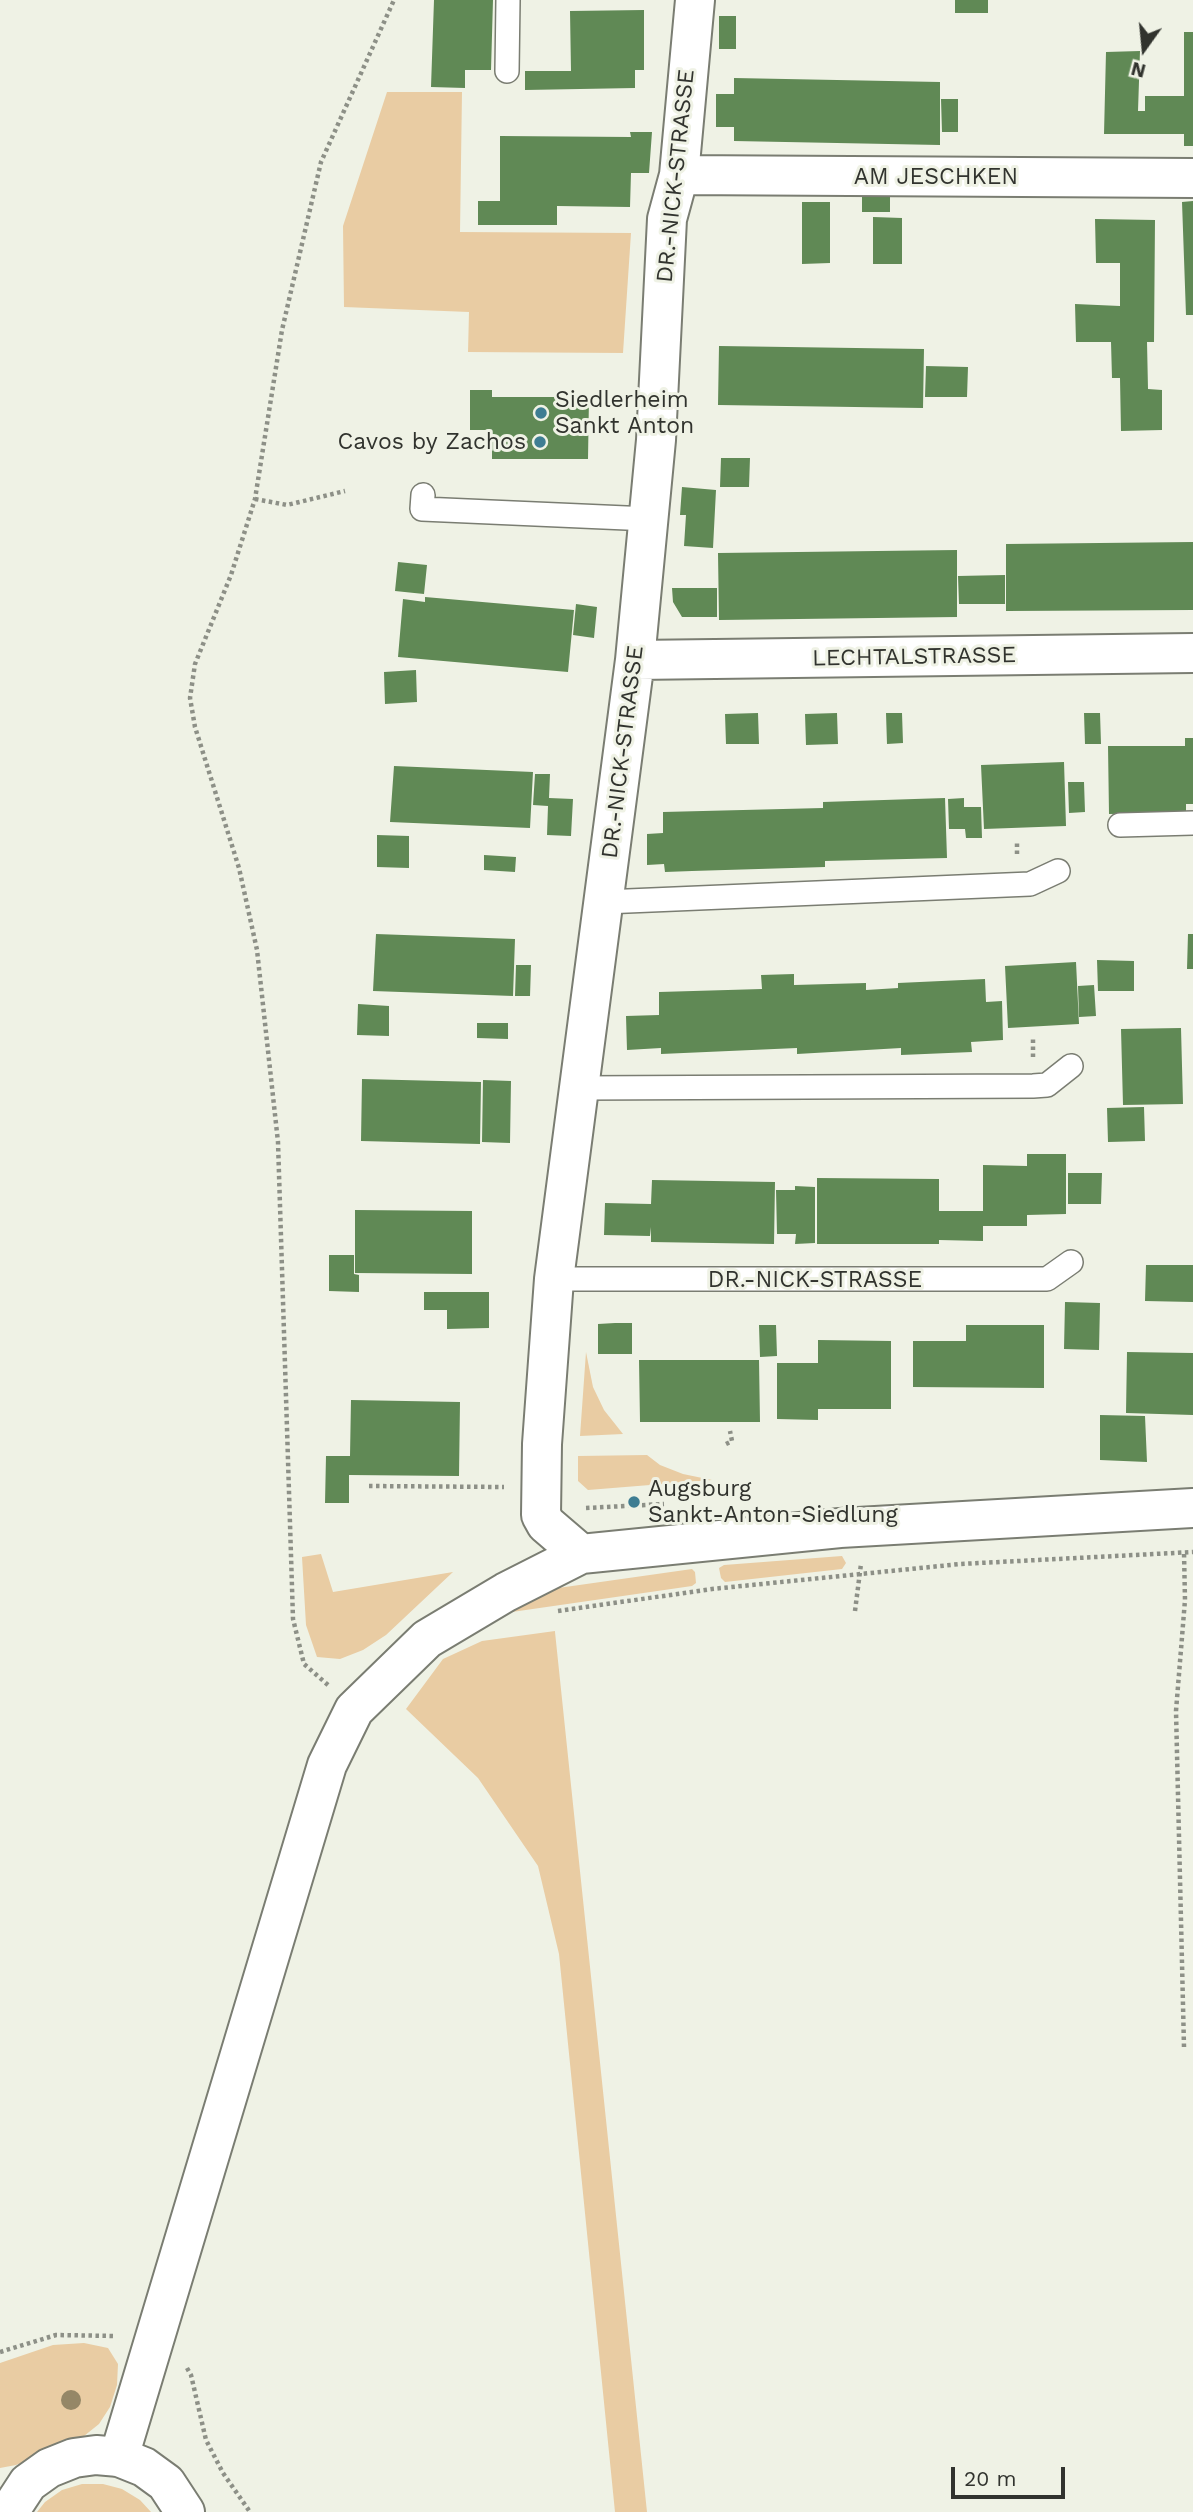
<!DOCTYPE html>
<style>
body{margin:0}
#map{position:relative;width:1193px;height:2512px;overflow:hidden;background:#eff2e5;font-family:"Work Sans",sans-serif}
canvas{display:block}
.north{position:absolute;left:1109px;top:14px;width:70px;height:70px;-webkit-text-stroke:5px #eff2e5;paint-order:stroke;rotate:195deg;font-size:19px;font-weight:700;line-height:28px;text-align:center;color:#31332e}
.north::after{content:'';display:block;margin:auto;width:24px;height:32px;background:#31332e;clip-path:polygon(50% 0,100% 100%,50% 72%,0 100%)}
.scale{position:absolute;left:951px;top:2467px;width:114px;height:32px;box-sizing:border-box;border:4px solid #31332e;border-top:0;padding-left:9px;font-size:21px;line-height:24px;white-space:nowrap;color:#31332e;-webkit-text-stroke:5px #eff2e5;paint-order:stroke}
</style>
<div id="map">
<canvas width="1193" height="2512"></canvas>
<div class="north">N</div>
<div class="scale">20 m</div>
</div>
<script>
const ctx = document.querySelector('canvas').getContext('2d');
ctx.lineJoin = 'round';
function fillPath(path, color) {
  ctx.fillStyle = color;
  ctx.fill(path, 'evenodd');
}
function shape(rows) {
  const path = new Path2D();
  for (const r of rows) {
    path.moveTo(r[0], r[1]);
    for (let i = 2; i < r.length; i += 2) path.lineTo(r[i], r[i + 1]);
  }
  return path;
}
function stroke(path, color, width, dash) {
  ctx.strokeStyle = color;
  ctx.lineWidth = width;
  ctx.lineCap = dash ? 'butt' : 'round';
  ctx.setLineDash(dash || []);
  ctx.stroke(path);
}
function drawText(font, color, halo, rows, align = 'center') {
  ctx.font = font + ' "Work Sans",sans-serif';
  ctx.lineWidth = 6;
  ctx.setLineDash([]);
  ctx.textBaseline = 'middle';
  ctx.strokeStyle = halo;
  ctx.fillStyle = color;
  for (const [text, x, y, turn = 0] of rows) {
    ctx.save();
    ctx.translate(x, y);
    ctx.rotate((+turn || 0) * Math.PI / 180);
    ctx.textAlign = isNaN(turn) ? turn : align;
    if (halo) ctx.strokeText(text, 0, 0);
    ctx.fillText(text, 0, 0);
    ctx.restore();
  }
}
fillPath(shape([
 [387,92,462,92,460,232,631,233,623,353,468,352,469,312,344,307,343,226],
 [586,1352,593,1387,604,1410,623,1434,580,1436],
 [647,1455,660,1465,683,1474,712,1480,588,1490,578,1481,578,1456],
 [321,1554,333,1592,453,1572,386,1635,363,1650,340,1659,317,1657,306,1625,302,1557],
 [842,1556,846,1563,842,1569,725,1582,721,1578,719,1568,724,1565],
 [692,1569,695,1572,696,1583,692,1586,498,1614,530,1592],
 [555,1631,555,1632,647,2512,615,2512,559,1954,538,1866,478,1778,406,1709,443,1659,482,1641],
 [84,2343,108,2348,118,2364,117,2385,110,2407,99,2424,84,2436,16,2465,0,2468,0,2363,53,2345],
 [82,2484,103,2484,122,2489,140,2500,151,2512,37,2512,45,2502,62,2490]
]), '#e9cca3');
fillPath(shape([
 [434,0,493,0,491,70,465,70,465,88,431,87],
 [955,0,988,0,988,13,955,13],
 [644,10,644,70,635,70,635,88,525,90,525,71,571,71,570,11],
 [719,16,736,16,736,49,719,49],
 [1184,32,1193,32,1193,146,1184,146,1184,134,1104,134,1106,52,1140,51,1138,111,1145,111,1145,96,1184,96],
 [734,78,940,82,940,145,734,141,734,127,716,127,716,94,734,94],
 [941,99,958,99,958,132,942,132],
 [630,132,652,132,649,173,631,173,630,207,557,206,557,225,478,225,478,201,500,201,500,136,631,137],
 [862,196,890,196,890,212,862,212],
 [1193,201,1193,315,1186,315,1182,202],
 [802,202,830,202,830,263,802,264],
 [873,217,902,218,902,264,873,264],
 [1095,219,1155,220,1154,342,1147,342,1148,389,1162,390,1162,430,1121,431,1120,378,1112,378,1111,342,1076,342,1075,304,1120,306,1120,263,1096,263],
 [719,346,924,349,923,408,718,405],
 [926,366,968,367,967,397,925,397],
 [470,390,492,390,492,397,589,397,588,459,492,459,492,430,470,430],
 [721,458,750,458,749,487,720,487],
 [682,487,716,490,713,548,684,546,686,515,680,515],
 [1193,542,1193,610,1006,611,1006,544],
 [957,550,957,617,719,620,718,553],
 [398,562,427,565,424,594,395,591],
 [1005,575,1005,604,959,604,958,576],
 [672,588,717,588,717,617,682,617,673,602],
 [425,597,574,610,568,672,398,657,403,599,425,602],
 [576,604,597,607,594,638,573,635],
 [416,670,417,702,385,704,384,672],
 [758,713,759,744,726,744,725,714],
 [837,713,838,744,806,745,805,714],
 [886,713,902,713,903,743,887,744],
 [1084,713,1100,713,1101,744,1085,744],
 [1185,738,1193,738,1193,804,1186,804,1186,813,1109,814,1108,746,1185,746],
 [1064,762,1066,826,984,829,981,765],
 [394,766,533,772,530,828,390,822],
 [535,774,550,774,549,798,573,799,571,836,547,835,548,806,533,805],
 [1068,782,1084,782,1085,812,1069,813],
 [945,798,947,858,825,861,825,867,692,871,665,872,664,864,647,865,647,834,663,833,663,812,823,808,823,802],
 [964,798,964,807,981,807,982,838,966,838,965,829,949,829,948,799],
 [377,835,409,836,409,868,377,867],
 [484,855,516,857,515,872,484,870],
 [376,934,515,939,513,996,373,991],
 [1188,934,1193,934,1193,969,1187,969],
 [1097,960,1134,961,1134,991,1098,991],
 [1076,962,1079,1024,1008,1028,1005,966],
 [516,965,531,965,530,996,515,996],
 [794,974,794,985,866,983,866,990,898,988,898,983,985,979,986,1002,1002,1001,1003,1040,971,1042,972,1052,901,1055,901,1048,797,1054,797,1048,661,1054,661,1048,627,1050,626,1016,659,1015,659,992,762,989,761,975],
 [1094,985,1096,1016,1079,1017,1078,986],
 [358,1004,389,1006,389,1036,357,1035],
 [477,1023,508,1023,508,1039,477,1038],
 [1181,1028,1183,1104,1123,1105,1121,1029],
 [362,1079,481,1082,480,1144,361,1141],
 [483,1080,511,1081,510,1143,482,1142],
 [1144,1107,1145,1141,1108,1142,1107,1108],
 [1027,1154,1066,1154,1066,1214,1027,1215,1027,1226,983,1226,983,1241,939,1240,939,1244,817,1244,817,1178,939,1179,939,1211,983,1211,983,1165,1027,1166],
 [1068,1173,1102,1173,1101,1204,1068,1204],
 [652,1180,775,1182,774,1244,651,1242,651,1227,650,1236,604,1235,605,1203,651,1204],
 [795,1186,815,1187,815,1243,795,1244,796,1234,777,1234,776,1190,795,1190],
 [355,1210,472,1211,472,1274,355,1273],
 [329,1255,354,1255,354,1274,359,1275,359,1292,329,1291],
 [1146,1265,1193,1265,1193,1302,1145,1301],
 [424,1292,489,1292,489,1328,447,1329,447,1310,424,1310],
 [1065,1302,1100,1303,1099,1350,1064,1349],
 [615,1323,632,1323,632,1354,598,1354,598,1324],
 [759,1325,776,1325,777,1356,760,1357],
 [966,1325,1044,1325,1044,1388,913,1387,913,1341,966,1341],
 [818,1340,891,1341,891,1409,818,1409,818,1420,777,1419,777,1363,818,1363],
 [1127,1352,1193,1353,1193,1415,1126,1413],
 [639,1360,759,1360,760,1422,640,1422],
 [351,1400,460,1402,459,1476,349,1475,349,1503,325,1503,326,1456,350,1456],
 [1100,1415,1145,1416,1147,1462,1100,1460]
]), '#608955');
const service = shape([
 [507,71,508,0],
 [423,495,422,509,649,519],
 [1120,825,1193,823],
 [604,902,1030,884,1058,871],
 [581,1088,1033,1086,1047,1085,1071,1066],
 [554,1279,1047,1279,1071,1262]
]);
const minor = shape([
 [679,175,1193,178],
 [635,660,1193,653],
 [581,1554,546,1524,541,1515,542,1444,554,1279,635,660,656,440,667,219,679,175,695,0],
 [119,2457,327,1765,354,1710,427,1639,506,1592,581,1554,840,1528,1193,1508]
]);
const secondary = shape([
 [9,2512,28,2483,49,2468,74,2458,96,2455,119,2457,144,2467,166,2483,185,2512]
]);
stroke(service, '#7a7d72', 26);
stroke(minor, '#7a7d72', 42);
stroke(secondary, '#7a7d72', 42);
stroke(shape([
 [255,499,287,505,345,491],
 [1017,854,1017,841],
 [1033,1057,1033,1037],
 [726,1444,732,1441,730,1431],
 [369,1486,504,1487],
 [586,1508,664,1504],
 [558,1611,712,1589,960,1564,1193,1552],
 [855,1611,861,1564],
 [328,1685,304,1664,293,1619,278,1142,257,950,239,868,195,727,190,698,195,664,231,575,255,499,282,330,321,162,394,0],
 [1184,2047,1176,1711,1185,1600,1184,1552],
 [0,2352,56,2335,116,2336],
 [187,2368,191,2375,206,2440,223,2473,250,2512]
]), '#8d9087', 4.5, [3.5, 3.5]);
stroke(service, '#fff', 23);
stroke(minor, '#fff', 38);
stroke(secondary, '#fff', 38);
ctx.fillStyle = '#958767';
for (const [x, y] of [
 [71,2400]
]) {
  ctx.beginPath();
  ctx.arc(x, y, 10, 0, 2 * Math.PI);
  ctx.fill();
}
for (const [x, y, r, color] of [
 [541,413,7,"#3e7d92"],
 [540,442,7,"#3e7d92"],
 [634,1502,7,"#3e7d92"]
]) {
  const dot = new Path2D();
  dot.arc(x, y, r, 0, 2 * Math.PI);
  ctx.fillStyle = color;
  ctx.fill(dot);
  stroke(dot, '#eff2e5', 2.5);
}
drawText('23px', '#31332e', '#eff2e5', [
 ["DR.-NICK-STRASSE",676,176,-84],
 ["AM JESCHKEN",936,177],
 ["LECHTALSTRASSE",914,657,-1],
 ["DR.-NICK-STRASSE",623,752,-83],
 ["DR.-NICK-STRASSE",815,1280]
]);
drawText('23px', '#31332e', '#eff2e5', [
 ["Siedlerheim",555,400],
 ["Sankt Anton",555,426],
 ["Cavos by Zachos",526,442,"right"],
 ["Augsburg",648,1489],
 ["Sankt-Anton-Siedlung",648,1515]
], 'left');
</script>
